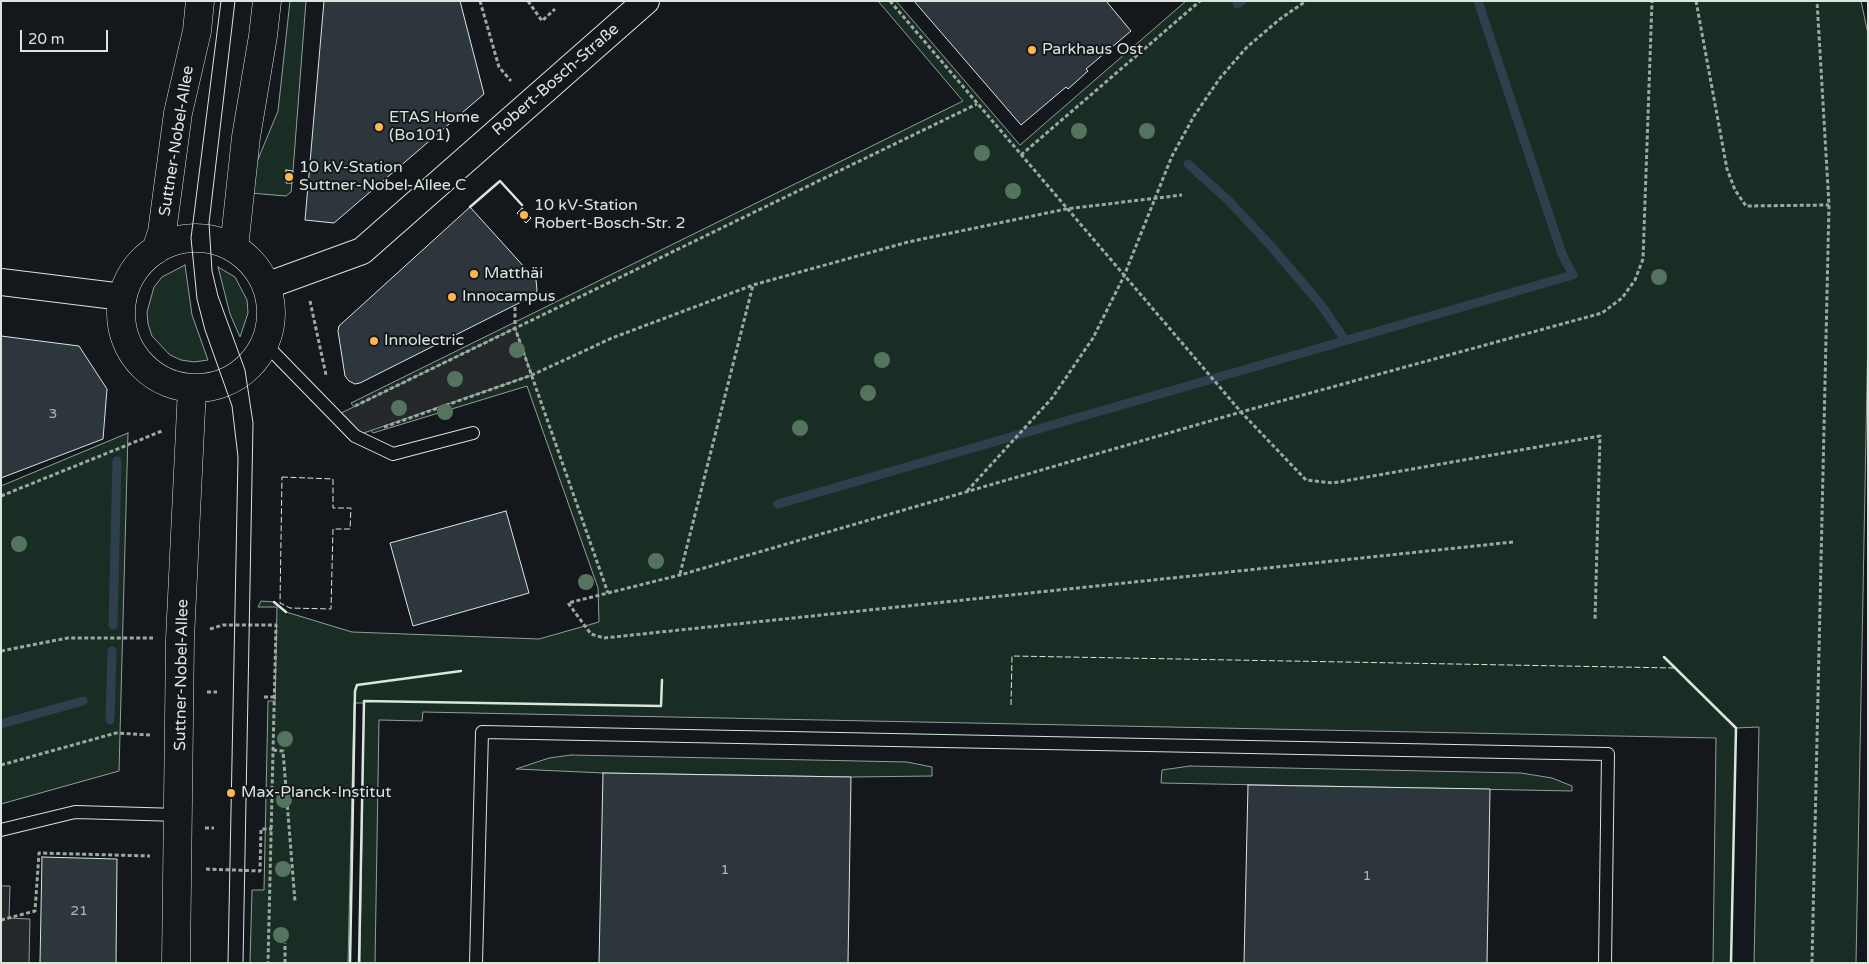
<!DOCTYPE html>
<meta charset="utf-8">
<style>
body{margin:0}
#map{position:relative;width:1869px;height:964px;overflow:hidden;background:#14181c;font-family:"Varela Round",sans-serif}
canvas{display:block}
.frame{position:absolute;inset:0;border:2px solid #d8e6dc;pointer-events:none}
.scale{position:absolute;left:20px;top:30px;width:88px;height:22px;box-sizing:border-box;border:2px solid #d8e6dc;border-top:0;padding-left:6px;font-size:15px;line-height:18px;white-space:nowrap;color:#d8e6dc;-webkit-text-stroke:4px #14181c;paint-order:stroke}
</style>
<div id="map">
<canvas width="1869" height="964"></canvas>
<div class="frame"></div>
<div class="scale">20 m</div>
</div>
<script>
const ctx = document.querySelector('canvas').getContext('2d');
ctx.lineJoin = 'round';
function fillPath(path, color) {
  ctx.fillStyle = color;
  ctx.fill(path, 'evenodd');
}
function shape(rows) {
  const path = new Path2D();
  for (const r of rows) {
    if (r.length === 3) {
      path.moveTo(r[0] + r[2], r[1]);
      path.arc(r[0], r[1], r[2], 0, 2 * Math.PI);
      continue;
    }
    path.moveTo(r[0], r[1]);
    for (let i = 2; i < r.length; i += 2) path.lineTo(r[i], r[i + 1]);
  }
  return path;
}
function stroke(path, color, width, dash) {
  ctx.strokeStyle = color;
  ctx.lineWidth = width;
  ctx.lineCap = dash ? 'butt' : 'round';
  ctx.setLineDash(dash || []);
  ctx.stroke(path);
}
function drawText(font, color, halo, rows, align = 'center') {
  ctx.font = font + ' "Varela Round",sans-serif';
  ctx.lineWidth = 4;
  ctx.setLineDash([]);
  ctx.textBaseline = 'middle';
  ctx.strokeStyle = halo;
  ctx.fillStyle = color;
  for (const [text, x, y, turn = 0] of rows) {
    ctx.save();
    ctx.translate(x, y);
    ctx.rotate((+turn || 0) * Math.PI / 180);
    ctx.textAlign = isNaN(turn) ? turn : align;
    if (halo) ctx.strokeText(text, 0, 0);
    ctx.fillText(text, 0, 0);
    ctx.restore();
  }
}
const green = shape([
 [290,1,306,1,293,171,286,171,286,182,292,183,291,192,286,196,250,193,254,169,278,111,290,1],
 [878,1,896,1,1020,145,1186,1,1861,1,1868,34,1868,329,1856,963,1754,963,1759,727,1736,728,1731,963,1713,963,1716,738,423,712,422,721,379,720,375,963,360,963,364,703,354,703,348,963,250,963,252,890,264,890,268,701,275,701,277,607,258,607,261,601,274,602,286,612,352,632,539,639,599,622,598,588,527,386,373,433,351,403,963,101,878,1],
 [185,265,192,315,208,360,194,362,181,360,170,355,152,336,148,324,147,312,154,287,162,277,185,265],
 [218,267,235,277,247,300,248,313,240,337,230,314,218,267],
 [128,433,119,771,1,804,1,486,128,433],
 [571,755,907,762,932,767,932,776,851,777,603,773,516,769,549,758,571,755],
 [1190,766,1521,773,1552,778,1572,786,1572,791,1161,783,1162,770,1190,766]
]);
fillPath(green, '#1a2d24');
stroke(green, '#939e99', 1);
const parking = shape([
 [515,328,532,375,355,436,335,416,515,328],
 [1,886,10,886,9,918,30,919,29,963,1,963,1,886]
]);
fillPath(parking, '#24282b');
stroke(parking, '#939e99', 1);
stroke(shape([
 [1237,4,1242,1],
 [1188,164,1228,200,1270,245,1322,306,1345,340],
 [778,504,1573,275,1562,254,1478,1],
 [113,625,117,461],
 [110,720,112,651],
 [1,724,83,701]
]), '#2f3f4d', 9);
const building = shape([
 [324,1,460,1,484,94,334,223,305,220,324,1],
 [914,1,1106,1,1131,31,1086,69,1088,71,1068,89,1066,87,1021,125,914,1],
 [286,170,293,171,292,183,286,183,286,170],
 [470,207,536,280,537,290,535,295,360,383,355,384,349,381,345,376,338,331,339,326,470,207],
 [522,208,531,218,526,223,517,213,522,208],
 [1,336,79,346,107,389,103,439,1,478,1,336],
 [506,511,529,593,413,626,390,543,506,511],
 [603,773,851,777,848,963,599,963,603,773],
 [1248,785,1490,789,1487,963,1244,963,1248,785],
 [42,857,117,859,116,963,40,963,42,857]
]);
fillPath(building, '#2c363c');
stroke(building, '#d8e6dc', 1);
const service = shape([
 [262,348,274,353,355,436,393,454,473,433],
 [1,830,75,812,179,815],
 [476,963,482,732,1608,754,1605,963]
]);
const minor = shape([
 [1,282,123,297],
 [266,286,362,251,646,1]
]);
const tertiary = shape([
 [196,313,75],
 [234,248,246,137,263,36,267,1],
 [156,250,162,232,178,113,197,31,200,1],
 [176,963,180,639,192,388]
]);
stroke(service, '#d8e6dc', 14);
stroke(minor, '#d8e6dc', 28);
stroke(tertiary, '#d8e6dc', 29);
stroke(shape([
 [480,1,499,67,511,81],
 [528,1,542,21,555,9],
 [890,1,1241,412,1306,480,1333,483,1600,436,1595,620],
 [1696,1,1727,169,1735,190,1746,206,1829,205],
 [1021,155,1200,1],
 [310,301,326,375],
 [515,307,515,328,608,593],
 [355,406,977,104],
 [384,427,532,375,612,338,753,285,908,242,1066,209,1182,195],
 [967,491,1052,398,1093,338,1124,276,1172,156,1194,116,1220,78,1247,47,1280,19,1306,1],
 [1,496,162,431],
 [1513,542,604,638,591,634,568,603,680,575,1241,412,1602,313,1622,298,1635,280,1643,259,1652,1],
 [680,574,753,285],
 [210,629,223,625,276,625,268,963],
 [1,651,68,638,153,638],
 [207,692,217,692],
 [264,697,275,697],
 [273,750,283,751,295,902],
 [1,765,116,733,150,735],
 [205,828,214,828],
 [206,869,260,871,261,829,272,829],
 [1,920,35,911,39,853,150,856],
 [285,963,285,943],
 [1812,963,1829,205,1817,1]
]), '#9da8a2', 3, [4, 2.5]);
stroke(service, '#14181c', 12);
stroke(minor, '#14181c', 26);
stroke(tertiary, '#14181c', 28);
stroke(shape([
 [221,1,191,238,197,299,205,330,232,406,238,457,228,963],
 [235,1,209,223,212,271,218,296,245,370,253,423,243,963]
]), '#d8e6dc', 1);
stroke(shape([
 [282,477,333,479,333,508,351,508,350,529,333,529,331,609,290,608,280,603,282,477],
 [1011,705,1012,656,1675,668]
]), '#d8e6dc', 1, [6, 2.5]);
stroke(shape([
 [470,207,500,181,522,205],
 [274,602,286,612],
 [1664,657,1736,728,1731,963],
 [350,963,355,691,357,685,461,671],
 [359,963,364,701,661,706,662,680]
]), '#d8e6dc', 2.5);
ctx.fillStyle = '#55745f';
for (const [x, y] of [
 [1079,131],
 [1147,131],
 [982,153],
 [1013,191],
 [1659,277],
 [517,350],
 [882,360],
 [455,379],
 [868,393],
 [399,408],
 [445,412],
 [800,428],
 [19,544],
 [656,561],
 [586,582],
 [285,739],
 [284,800],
 [283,869],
 [281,935]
]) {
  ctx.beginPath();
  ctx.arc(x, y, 8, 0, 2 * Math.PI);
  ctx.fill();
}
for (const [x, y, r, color] of [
 [1032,50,5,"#ffb74d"],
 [379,127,5,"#ffb74d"],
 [289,177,5,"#ffb74d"],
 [524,215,5,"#ffb74d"],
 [474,274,5,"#ffb74d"],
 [452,297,5,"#ffb74d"],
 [374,341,5,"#ffb74d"],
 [231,793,5,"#ffb74d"]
]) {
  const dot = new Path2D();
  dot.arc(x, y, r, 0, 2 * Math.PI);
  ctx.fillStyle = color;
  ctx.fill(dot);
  stroke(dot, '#14181c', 2);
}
drawText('14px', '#adbab4', null, [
 ["3",53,414],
 ["1",725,870],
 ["1",1367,876],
 ["21",79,911]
]);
drawText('16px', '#d8e6dc', '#14181c', [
 ["Parkhaus Ost",1042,50],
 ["ETAS Home",389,118],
 ["(Bo101)",389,136],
 ["10 kV-Station",299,168],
 ["Suttner-Nobel-Allee C",299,186],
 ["10 kV-Station",534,206],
 ["Robert-Bosch-Str. 2",534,224],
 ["Matthäi",484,274],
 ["Innocampus",462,297],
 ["Innolectric",384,341],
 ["Max-Planck-Institut",241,793]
], 'left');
drawText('16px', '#d8e6dc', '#14181c', [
 ["Robert-Bosch-Straße",556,80,-41],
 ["Suttner-Nobel-Allee",177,141,-81],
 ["Suttner-Nobel-Allee",182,675,-89]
]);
</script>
